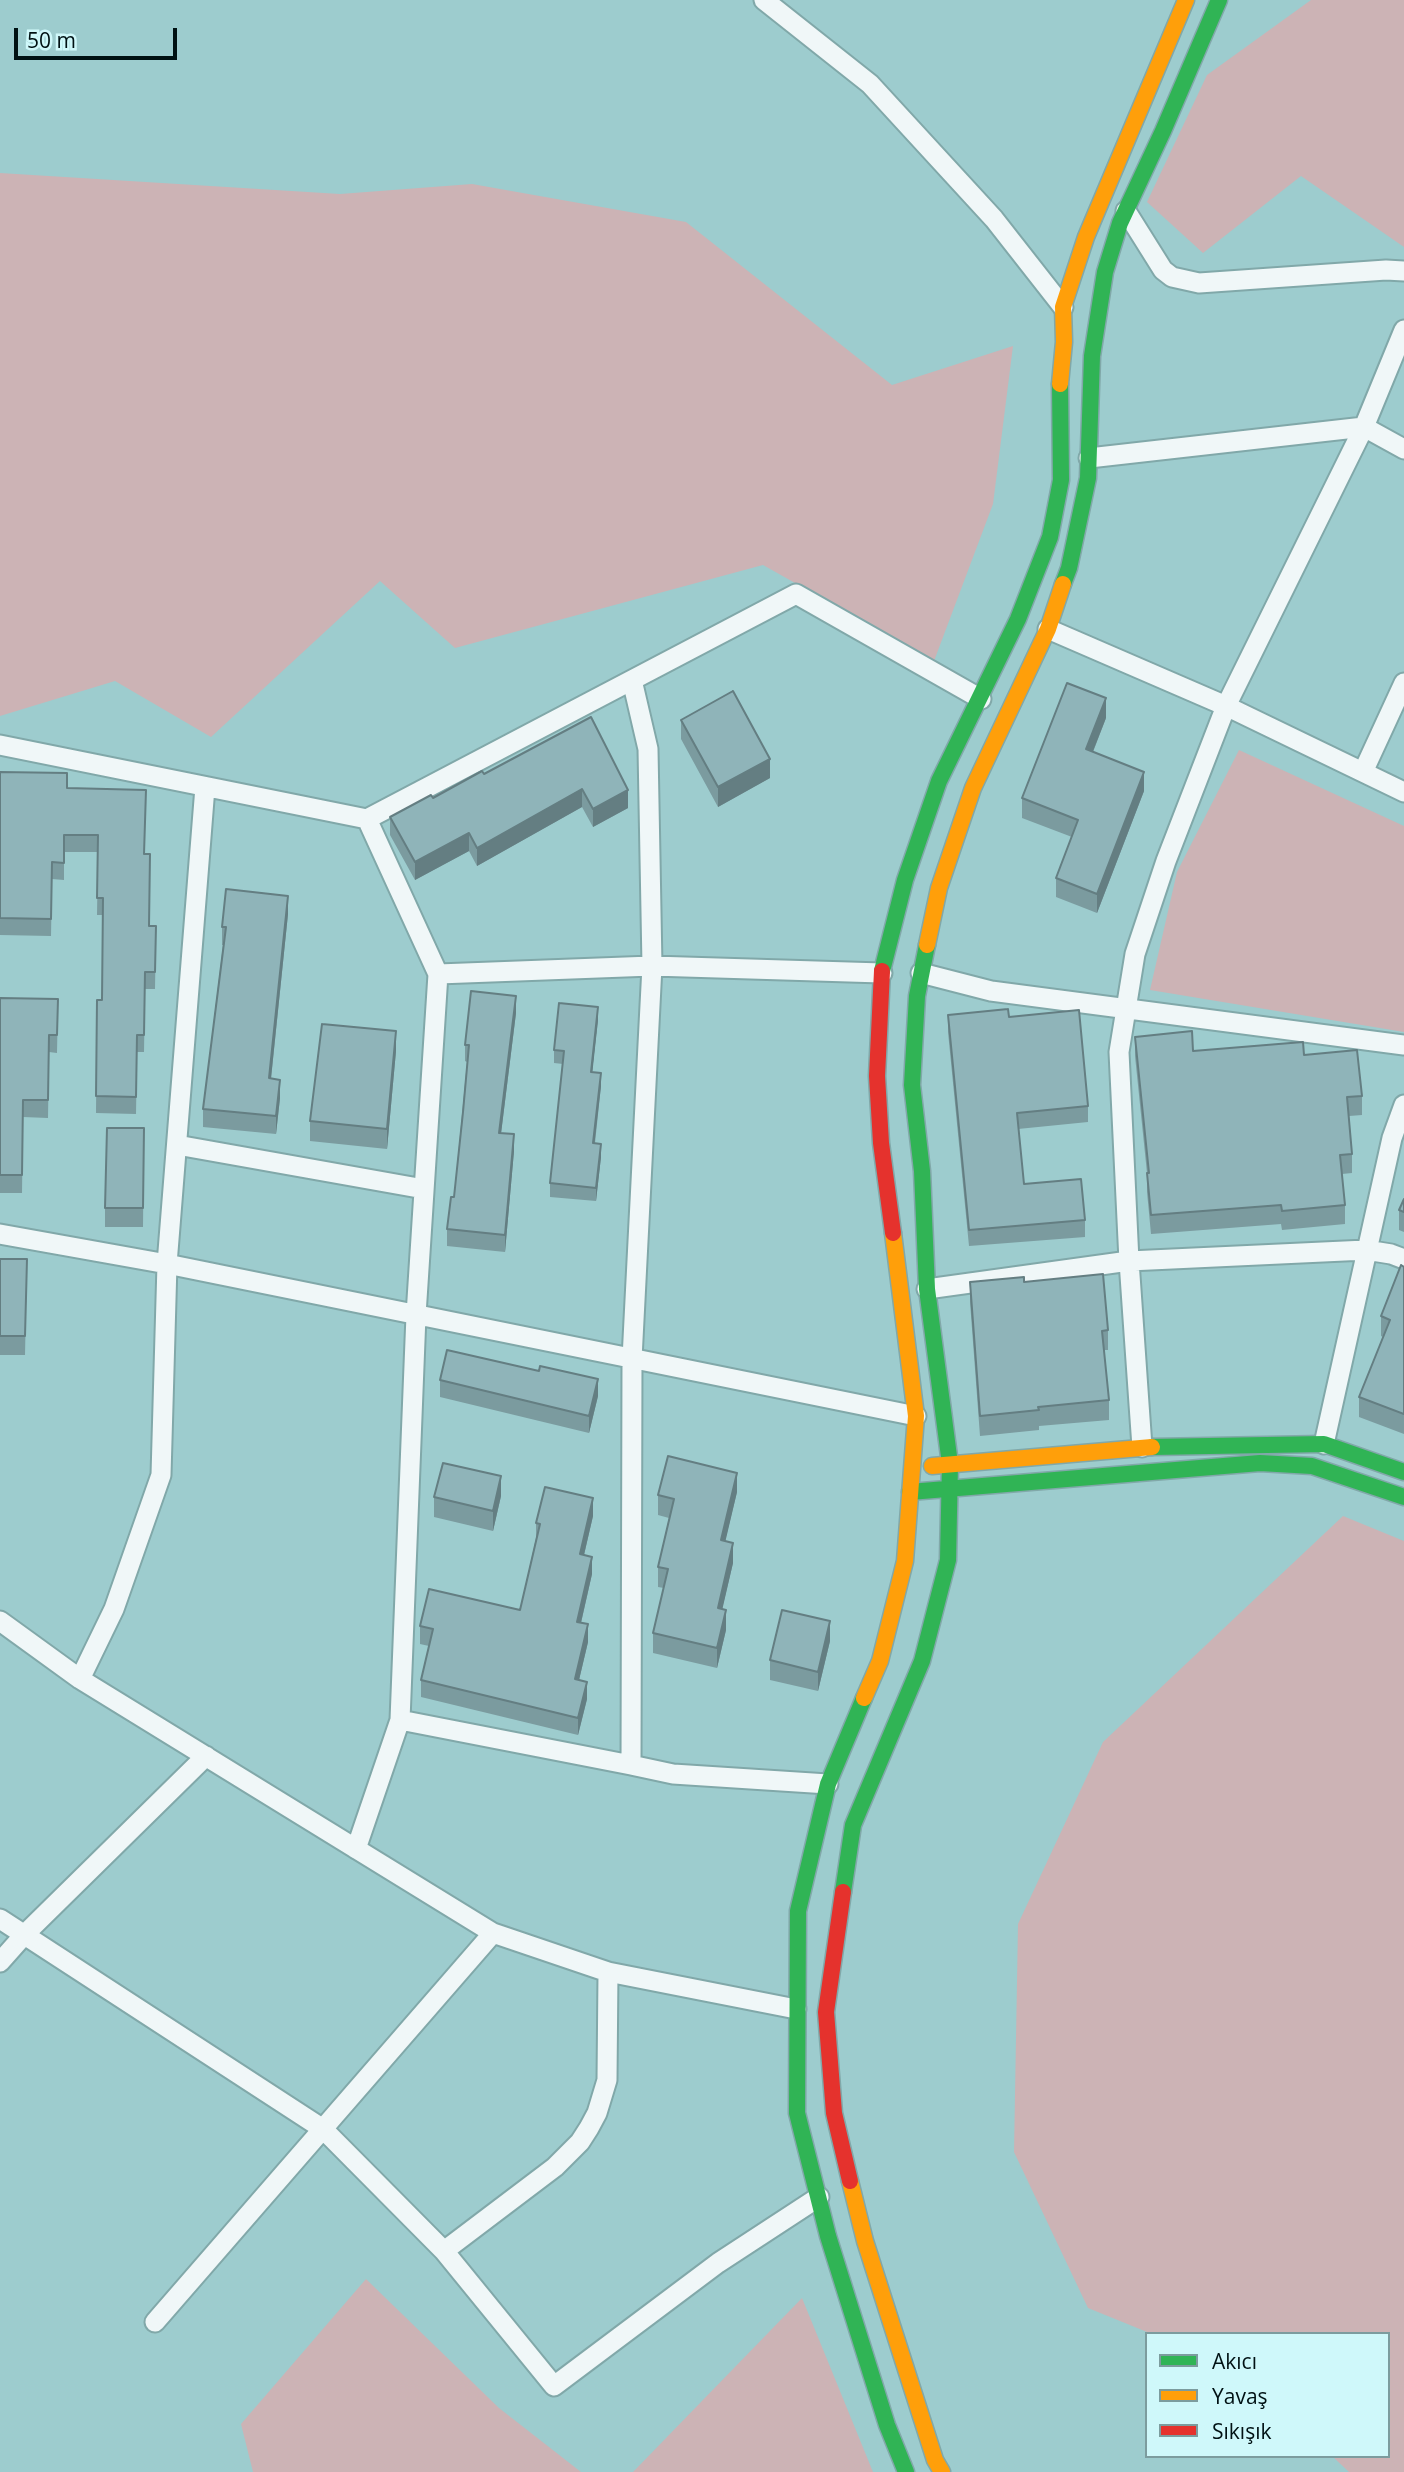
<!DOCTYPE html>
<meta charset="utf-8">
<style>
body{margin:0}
#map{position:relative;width:1404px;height:2472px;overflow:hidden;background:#9dccce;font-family:"Open Sans",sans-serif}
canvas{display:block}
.legend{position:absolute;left:1145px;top:2332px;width:245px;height:126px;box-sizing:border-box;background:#cff8fa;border:2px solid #7c9c9e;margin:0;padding:9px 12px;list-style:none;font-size:21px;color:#001113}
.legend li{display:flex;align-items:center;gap:14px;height:35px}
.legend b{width:35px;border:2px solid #7c9c9e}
.scale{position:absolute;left:14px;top:28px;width:163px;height:32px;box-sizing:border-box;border:4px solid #001113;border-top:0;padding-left:9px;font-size:21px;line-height:24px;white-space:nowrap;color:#001113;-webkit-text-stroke:5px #cff8fa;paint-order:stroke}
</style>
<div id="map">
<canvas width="1404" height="2472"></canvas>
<ul class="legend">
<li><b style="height:9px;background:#30b455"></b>Akıcı</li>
<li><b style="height:9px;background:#ff9f0a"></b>Yavaş</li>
<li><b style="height:9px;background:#e5322d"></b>Sıkışık</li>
</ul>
<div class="scale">50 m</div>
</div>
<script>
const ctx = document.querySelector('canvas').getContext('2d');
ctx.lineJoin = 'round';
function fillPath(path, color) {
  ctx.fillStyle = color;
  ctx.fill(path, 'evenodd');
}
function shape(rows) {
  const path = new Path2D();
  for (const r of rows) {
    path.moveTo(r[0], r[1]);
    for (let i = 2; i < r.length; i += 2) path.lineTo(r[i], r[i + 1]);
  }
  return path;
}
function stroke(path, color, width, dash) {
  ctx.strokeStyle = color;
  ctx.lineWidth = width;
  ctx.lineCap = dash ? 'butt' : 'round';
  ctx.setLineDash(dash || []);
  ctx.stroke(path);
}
fillPath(shape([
 [1311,0,1404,0,1404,247,1301,176,1203,253,1147,202,1207,75],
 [0,173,340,194,472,184,686,222,892,385,1013,346,993,504,934,661,763,565,455,648,380,581,211,737,115,681,0,716],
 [1239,750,1404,826,1404,1032,1150,990,1177,872],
 [1343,1516,1404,1541,1404,2472,1349,2472,1332,2456,1388,2456,1388,2334,1152,2334,1088,2308,1014,2152,1018,1924,1103,1742],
 [366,2279,499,2408,581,2472,253,2472,241,2424],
 [802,2298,873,2472,633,2472]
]), '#ccb3b5');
const street = shape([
 [764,0,870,84,994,219,1063,307],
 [1126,211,1163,270,1172,277,1199,283,1386,270,1404,271],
 [1089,458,1364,427,1404,449],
 [1048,629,1226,706,1404,792],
 [632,680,648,749,652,966,632,1359,631,1765,673,1774,828,1784],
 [0,745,367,819,796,594,981,699],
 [1363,772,1404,683],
 [921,973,991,991,1404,1045],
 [438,974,652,966,882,973],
 [177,1145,424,1189],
 [0,1234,167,1264,916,1416],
 [927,1289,1129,1261,1366,1250,1391,1254,1404,1259],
 [1324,1444,1392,1138,1404,1105],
 [1142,1447,1129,1261,1119,1052,1135,954,1166,861,1226,706,1364,427,1404,330],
 [0,1621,80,1679,493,1933,608,1972,796,2009],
 [80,1679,114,1609,161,1475,167,1264,205,787],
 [400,1720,631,1765],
 [356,1849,400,1720,416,1315,438,974,367,819],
 [0,1919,323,2129,444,2251,554,2386,718,2263,819,2197],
 [0,1962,24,1935,206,1756],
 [444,2251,555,2167,580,2142,589,2128,597,2113,607,2080,608,1972],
 [155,2322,493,1933]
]);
const fast = shape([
 [1063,584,1069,568,1088,478,1092,356,1105,272,1120,223,1163,131,1219,0],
 [882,971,905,880,939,781,1018,619,1050,537,1061,480,1060,384],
 [1152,1447,1324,1444,1404,1472],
 [910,1492,1260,1463,1312,1466,1404,1497],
 [864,1698,828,1784,798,1911,797,2113,828,2236,887,2425,906,2472],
 [843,1892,853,1825,922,1661,948,1560,950,1464,927,1289,922,1171,912,1085,917,996,927,945]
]);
const slow = shape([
 [1060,384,1064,342,1063,307,1086,237,1186,0],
 [927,945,939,888,973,788,1048,629,1063,584],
 [932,1466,1152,1447],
 [864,1698,880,1661,905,1561,916,1416,893,1233],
 [850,2181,865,2241,935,2460,942,2472]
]);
const jam = shape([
 [882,971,877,1076,881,1143,893,1233],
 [843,1892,826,2012,834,2113,850,2181]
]);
stroke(street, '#81a8a9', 23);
stroke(fast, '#81a8a9', 19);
stroke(slow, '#81a8a9', 19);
stroke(jam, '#81a8a9', 19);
stroke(street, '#f0f7f8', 19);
stroke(fast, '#30b455', 16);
stroke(slow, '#ff9f0a', 16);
stroke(jam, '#e5322d', 16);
fillPath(shape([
 [591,717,628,808,593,827,582,807,477,866,469,851,415,880,390,835,390,817,484,774],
 [1106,718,1093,752,1144,791,1097,913,1056,897,1056,878,1072,837,1022,818,1022,798],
 [681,720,770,778,718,807,681,739],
 [0,772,67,788,145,854,149,926,156,926,155,989,145,989,144,1052,137,1052,136,1114,96,1113,97,1000,102,1000,103,915,97,915,98,852,64,852,64,880,52,879,51,936,0,935],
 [288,914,271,1079,280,1098,276,1134,203,1127,203,1109,223,945,222,945,222,927],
 [0,998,58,999,57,1053,49,1052,48,1118,23,1117,22,1193,0,1193],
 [516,1013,501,1133,514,1151,505,1252,447,1246,447,1229,454,1197,467,1062,465,1061,465,1045],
 [948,1015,1009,1017,1088,1106,1088,1122,1018,1129,1024,1184,1085,1220,1085,1237,969,1246,948,1032],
 [598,1020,592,1072,601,1086,595,1143,601,1157,596,1201,550,1197,550,1183,563,1064,554,1063,554,1050],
 [1135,1037,1193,1051,1304,1055,1362,1096,1362,1115,1349,1116,1352,1154,1352,1173,1342,1174,1345,1205,1345,1224,1282,1230,1281,1224,1151,1234,1147,1192,1147,1173,1135,1056],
 [396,1051,387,1149,310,1141,310,1121],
 [144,1128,143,1227,105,1227,105,1208],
 [1404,1199,1404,1232,1399,1230,1399,1210],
 [0,1259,27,1259,25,1355,0,1355],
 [1404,1267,1404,1434,1359,1417,1359,1397,1383,1337,1381,1336,1381,1316],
 [970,1282,1024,1282,1108,1330,1108,1350,1104,1350,1109,1400,1109,1420,1039,1426,1039,1430,980,1436,970,1302],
 [440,1380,598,1396,589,1433,440,1397],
 [737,1492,725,1541,733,1563,722,1609,726,1630,717,1668,653,1653,653,1633,664,1588,658,1587,658,1567,669,1518,658,1515,658,1495],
 [501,1496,493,1531,434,1517,434,1497],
 [593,1516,584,1555,592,1574,581,1623,588,1642,579,1680,587,1699,578,1735,421,1697,421,1680,429,1646,420,1644,420,1626,520,1610,536,1538,536,1523],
 [830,1641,818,1691,770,1680,770,1660]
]), '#7b9b9f');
fillPath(shape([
 [1106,698,1106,718,1086,769,1086,749],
 [770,759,770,778,718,807,718,787],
 [1144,772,1144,791,1097,913,1097,894],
 [582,789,582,807,477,866,477,848],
 [628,790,628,808,593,827,593,809],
 [469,833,469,851,415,880,415,862],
 [288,896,288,914,269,1097,269,1078],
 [516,996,516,1013,499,1150,499,1133],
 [598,1007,598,1020,591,1085,591,1072],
 [396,1031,396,1051,387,1149,387,1129],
 [601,1073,601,1086,593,1156,593,1143],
 [280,1080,280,1098,276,1134,276,1116],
 [514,1134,514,1151,505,1252,505,1235],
 [601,1144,601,1157,596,1201,596,1188],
 [598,1379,598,1396,589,1433,589,1416],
 [737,1473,737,1492,721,1560,721,1540],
 [501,1476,501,1496,493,1531,493,1511],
 [593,1498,593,1516,580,1572,580,1554],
 [733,1543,733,1563,718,1628,718,1608],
 [592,1557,592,1574,577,1640,577,1622],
 [726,1610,726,1630,717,1668,717,1648],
 [830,1621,830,1641,818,1691,818,1672],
 [588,1624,588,1642,575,1697,575,1679],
 [587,1682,587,1699,578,1735,578,1718]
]), '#647e82');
const building = shape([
 [1067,683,1106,698,1086,749,1144,772,1097,894,1056,878,1078,820,1022,798,1067,683],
 [733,691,770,759,718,787,681,720,733,691],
 [591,717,628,790,593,809,582,789,477,848,469,833,415,862,390,817,431,795,433,798,482,771,484,774,591,717],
 [0,772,67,773,67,788,146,790,144,854,150,854,149,926,156,926,155,972,145,972,144,1035,137,1035,136,1097,96,1096,97,1000,102,1000,103,898,97,898,98,835,64,835,64,863,52,862,51,919,0,918,0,772],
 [226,889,288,896,269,1078,280,1080,276,1116,203,1109,226,927,222,927,226,889],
 [471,991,516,996,499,1133,514,1134,505,1235,447,1229,451,1197,454,1197,463,1112,469,1045,465,1045,471,991],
 [0,998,58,999,57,1035,49,1035,48,1100,23,1100,22,1175,0,1175,0,998],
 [559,1003,598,1007,591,1072,601,1073,593,1143,601,1144,596,1188,550,1183,564,1051,554,1050,559,1003],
 [1008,1009,1009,1017,1079,1010,1088,1106,1017,1113,1024,1184,1081,1179,1085,1220,969,1230,948,1015,1008,1009],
 [322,1024,396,1031,387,1129,310,1121,322,1024],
 [1192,1031,1193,1051,1303,1042,1304,1055,1357,1050,1362,1096,1347,1097,1352,1154,1340,1155,1345,1205,1282,1211,1281,1205,1151,1215,1147,1173,1149,1173,1135,1037,1192,1031],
 [107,1128,144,1128,143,1208,105,1208,107,1128],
 [1404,1199,1404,1212,1399,1210,1404,1199],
 [0,1259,27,1259,25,1336,0,1336,0,1259],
 [1401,1265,1404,1267,1404,1414,1359,1397,1390,1320,1381,1316,1401,1265],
 [1103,1274,1108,1330,1102,1331,1109,1400,1038,1407,1039,1410,980,1416,970,1282,1024,1277,1024,1282,1103,1274],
 [447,1350,539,1371,540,1366,598,1379,589,1416,440,1380,447,1350],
 [668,1456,737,1473,721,1540,733,1543,718,1608,726,1610,717,1648,653,1633,668,1569,658,1567,674,1499,658,1495,668,1456],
 [443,1463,501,1476,493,1511,434,1497,443,1463],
 [545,1487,593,1498,580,1554,592,1557,577,1622,588,1624,575,1679,587,1682,578,1718,421,1680,433,1629,420,1626,429,1589,520,1610,540,1524,536,1523,545,1487],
 [782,1610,830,1621,818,1672,770,1660,782,1610]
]);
fillPath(building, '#8fb4b9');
stroke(building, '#647e82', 2);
</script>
